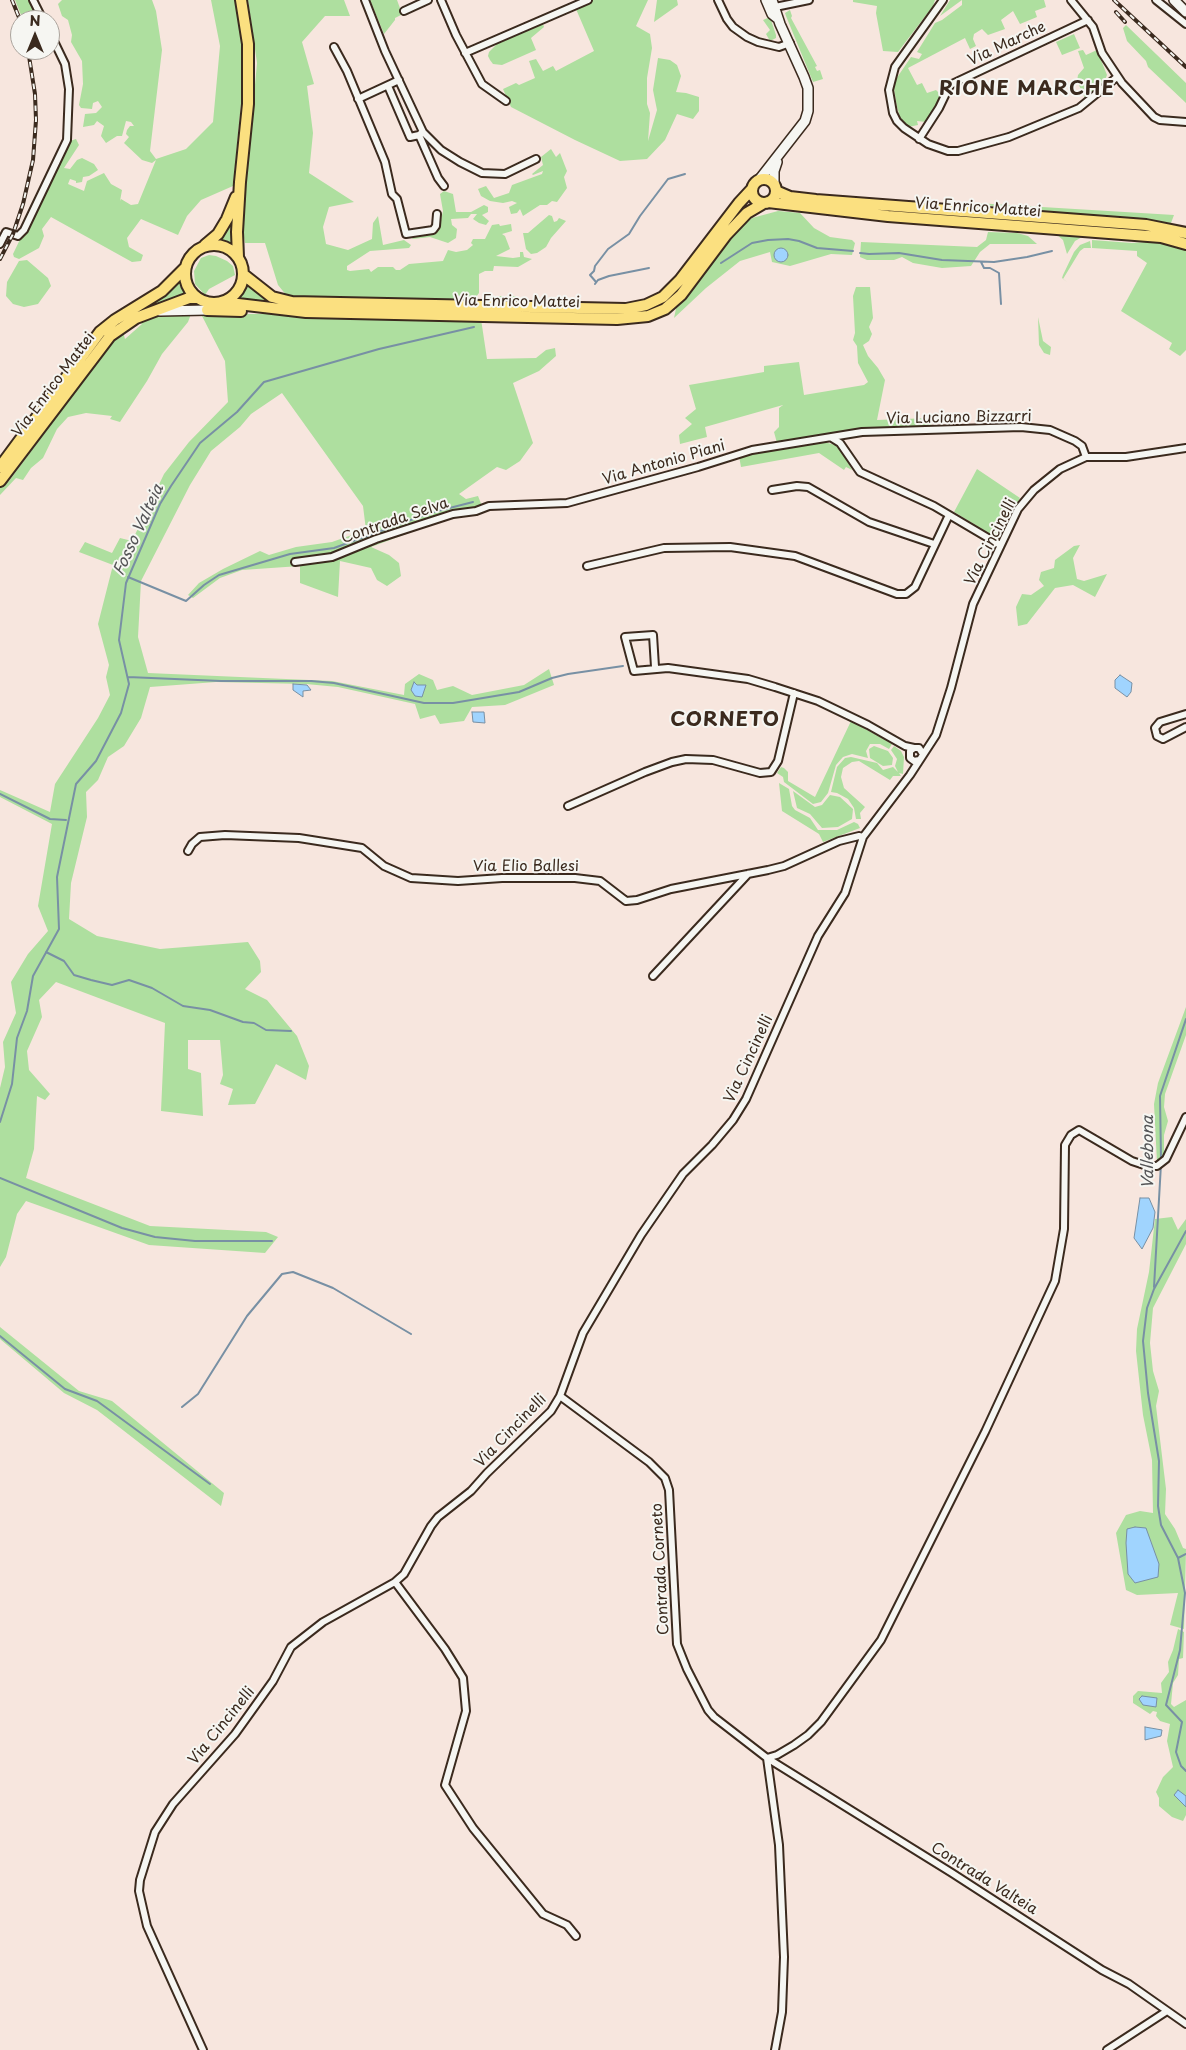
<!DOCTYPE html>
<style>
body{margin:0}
#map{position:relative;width:1186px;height:2050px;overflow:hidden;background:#f7e6de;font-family:"Playpen Sans",sans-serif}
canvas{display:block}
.north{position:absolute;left:10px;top:10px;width:50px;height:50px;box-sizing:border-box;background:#f6f6f2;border:1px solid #aba49d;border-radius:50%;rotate:0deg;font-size:14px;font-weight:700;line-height:20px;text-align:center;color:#3b2a1e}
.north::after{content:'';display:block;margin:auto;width:18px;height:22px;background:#3b2a1e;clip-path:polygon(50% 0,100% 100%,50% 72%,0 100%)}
</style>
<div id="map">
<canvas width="1186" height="2050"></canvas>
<div class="north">N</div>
</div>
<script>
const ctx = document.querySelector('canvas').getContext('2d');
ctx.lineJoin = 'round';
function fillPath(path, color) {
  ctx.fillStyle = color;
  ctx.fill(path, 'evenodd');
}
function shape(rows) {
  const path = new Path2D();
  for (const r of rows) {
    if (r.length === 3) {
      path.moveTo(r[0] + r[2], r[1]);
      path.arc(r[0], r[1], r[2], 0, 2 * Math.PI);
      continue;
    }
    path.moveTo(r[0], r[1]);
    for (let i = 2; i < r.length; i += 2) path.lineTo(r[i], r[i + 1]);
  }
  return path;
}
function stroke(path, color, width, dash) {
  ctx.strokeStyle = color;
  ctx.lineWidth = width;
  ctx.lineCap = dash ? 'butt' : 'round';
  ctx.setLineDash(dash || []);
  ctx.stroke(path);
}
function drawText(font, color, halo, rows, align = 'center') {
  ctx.font = font + ' "Playpen Sans",sans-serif';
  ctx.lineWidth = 4;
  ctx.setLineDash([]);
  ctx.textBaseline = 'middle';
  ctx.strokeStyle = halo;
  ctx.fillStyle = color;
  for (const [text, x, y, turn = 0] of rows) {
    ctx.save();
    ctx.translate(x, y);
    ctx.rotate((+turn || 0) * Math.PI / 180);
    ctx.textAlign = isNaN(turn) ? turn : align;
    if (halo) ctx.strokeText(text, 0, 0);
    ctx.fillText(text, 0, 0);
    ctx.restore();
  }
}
fillPath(shape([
 [15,0,32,0,40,20,23,20],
 [62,0,152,0,156,11,162,50,150,151,156,159,186,149,213,122,220,46,211,0,235,0,243,45,244,73,233,186,201,200,187,216,178,235,141,219,127,238,129,247,143,255,141,261,132,262,51,217,42,229,44,236,39,248,19,259,14,257,13,254,67,142,76,139,79,145,64,168,70,169,77,160,82,158,94,164,98,170,89,176,83,177,82,182,76,183,76,181,70,179,68,184,84,191,87,181,104,173,111,184,122,190,120,201,121,199,131,205,138,204,156,160,152,163,142,160,124,143,129,137,126,134,127,130,130,126,134,126,131,122,126,121,122,136,117,136,106,143,101,136,104,126,97,121,94,125,83,127,85,114,96,113,102,107,98,101,93,103,92,109,81,108,79,105,83,84,82,61,71,42,72,35,68,20,62,16,58,4],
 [248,0,344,0,350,16,325,16,302,42,314,84,307,86,313,133,309,173,354,202,329,207,323,227,326,244,348,250,372,239,373,223,378,216,383,245,404,240,411,245,409,248,370,251,347,266,347,270,350,271,369,269,371,272,378,267,393,267,396,270,400,270,409,264,443,261,448,250,456,252,467,250,473,245,471,243,473,239,485,239,492,225,499,224,500,226,511,224,512,231,502,234,505,236,510,249,496,256,513,258,520,257,520,252,523,252,524,257,532,259,518,267,494,266,493,271,485,271,479,274,479,293,472,302,287,296,278,285,265,243,245,243,242,227,257,63],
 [370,0,397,0,401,11,403,14,395,18,395,20,384,34],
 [592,0,648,0,636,26,650,34,652,48,647,78,647,104,650,113,648,141,657,110,653,90,658,58,670,60,677,65,681,76,676,92,686,93,699,97,699,111,693,119,677,114,665,140,647,159,620,161,575,140,511,107,503,89,516,83,519,85,535,78,529,61,536,59,543,71,553,66,556,71,594,51,576,9],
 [657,0,677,0,678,5,654,22],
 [853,0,935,0,933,6,898,52,883,51,876,13,877,6,853,2],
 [950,0,1044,0,1046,7,1035,11,1037,17,1020,24,1013,11,1001,20,1005,29,988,35,982,29,974,34,973,39,976,46,970,49,965,38,908,68,917,85,922,83,927,93,936,90,940,94,940,99,926,122,917,121,918,125,908,127,900,117,897,107,894,89,896,79,911,57,919,59,922,54,917,52,935,23,942,20,962,5,962,0,940,16],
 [790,10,792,16,791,18,817,66,815,67,817,71,820,70,823,79,813,82,786,16,785,13],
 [770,17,776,35,776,38,770,41,766,34,770,30,763,20],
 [543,24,544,27,531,38,536,50,502,65,493,64,490,60,488,56,489,52,497,44],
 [1126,25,1186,83,1186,103,1148,67,1146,61,1127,41,1123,28],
 [1074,34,1080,48,1062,55,1056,42],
 [1083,50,1086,55,1097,50,1107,75,1105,80,1085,98,1077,81,1078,75,1084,68,1078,51],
 [551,149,556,157,560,153,567,171,564,177,567,188,557,202,552,201,547,205,540,205,523,216,520,209,517,213,511,214,509,207,517,203,512,201,503,203,490,201,481,196,478,189,486,186,494,198,509,193,512,185,542,174,543,171,533,175,532,174,543,165,541,157],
 [444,191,453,194,456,212,471,212,484,205,488,207,488,212,482,215,489,221,486,225,479,223,473,219,477,214,471,214,468,218,451,219,452,225,457,229,456,238,448,243,430,237,413,239,411,237,432,234,440,225,443,211,440,194],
 [976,203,1174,215,1171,223,1014,210],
 [778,211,800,213,814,228,830,237,852,240,855,243,852,255,831,254,790,266,772,262,770,252,740,261,706,288,674,318,677,304,691,291,739,228,752,218],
 [235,213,233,246,217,241],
 [549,215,552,216,554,222,557,221,559,218,566,221,551,238,546,247,537,253,531,254,526,249,523,233,528,233],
 [988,232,1017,233,1028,236,1037,244,990,244,980,252,971,266,942,268,913,263,902,257,894,260,867,260,860,257,861,242,977,247,986,240],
 [1055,233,1084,236,1075,241,1067,254,1063,240],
 [1092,240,1132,243,1161,241,1186,248,1186,350,1180,356,1169,349,1172,343,1121,311,1147,263,1137,256,1137,251,1092,248],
 [1090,241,1091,248,1084,248,1080,251,1063,279,1067,282,1062,278,1063,275,1074,252,1080,245],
 [209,255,216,256,227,261,233,266,235,275,209,289,205,295,195,284,194,271,201,258],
 [27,260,48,278,51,286,38,304,24,307,13,304,6,296,7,282,19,261],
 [179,280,186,295,143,311,142,310,158,300],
 [247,283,265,298,286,306,236,300,243,292],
 [856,287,870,287,873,318,869,327,872,334,869,341,863,345,868,356,878,368,885,380,877,420,931,418,931,427,827,435,777,443,774,432,779,427,779,408,783,405,705,427,707,437,680,444,679,435,692,424,685,418,696,409,689,385,764,372,764,366,799,362,804,395,864,385,868,382,858,363,857,346,853,340,855,333,853,296],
 [491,296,516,296,519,302,485,302],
 [191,314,188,322,162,354,147,381,120,422,110,419,112,416,86,413,68,417,57,429,43,458,31,468,23,480,16,478,0,495,0,488,9,481,115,338,123,332,125,339,142,324,138,321,152,315],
 [201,314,309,314,481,319,487,359,536,358,546,350,555,348,556,356,539,371,513,383,533,443,520,461,506,470,497,467,459,494,466,499,478,496,482,506,371,547,389,555,399,563,401,576,387,586,377,580,371,568,340,561,338,597,300,583,300,566,242,570,220,578,193,598,188,595,199,583,223,569,260,551,269,555,296,547,332,542,366,530,363,506,282,393,251,414,240,427,211,451,190,485,141,581,138,637,148,673,332,681,404,695,405,684,419,674,433,680,437,690,453,686,472,695,524,685,549,669,554,685,505,705,472,707,464,721,440,724,435,715,420,719,415,704,338,687,306,684,216,682,150,687,141,718,124,746,108,757,98,780,86,792,87,817,71,883,69,919,97,936,160,949,248,942,260,961,261,972,245,989,267,1000,297,1036,309,1066,306,1080,276,1064,255,1104,228,1105,233,1089,220,1084,223,1075,220,1040,188,1040,188,1069,201,1073,203,1116,161,1111,165,1023,56,982,39,1000,42,1017,27,1051,29,1070,50,1094,45,1100,37,1096,34,1149,26,1178,150,1226,266,1232,278,1237,265,1253,149,1245,26,1201,17,1214,6,1257,0,1267,0,1088,5,1067,3,1042,16,1013,11,982,28,954,48,931,38,906,52,824,0,797,0,790,50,812,55,784,98,718,110,695,106,677,109,665,98,624,113,565,79,552,85,542,112,553,120,538,132,541,164,474,189,442,228,402,225,361],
 [1038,317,1043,341,1051,347,1050,355,1044,353,1039,345],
 [821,441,835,445,842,451,852,470,846,467,844,470,819,453,741,467,739,456],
 [977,469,1020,498,997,538,954,512],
 [1080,545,1073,558,1077,579,1084,581,1107,574,1095,597,1073,585,1055,588,1027,624,1018,626,1016,607,1022,594,1031,595,1044,586,1039,580,1041,572,1054,568,1055,560,1074,546],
 [851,721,892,744,889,749,880,744,870,744,866,751,868,758,852,754,843,757,836,765,828,793,821,802,813,804,784,782,783,777,777,773,781,767,784,768,788,772,788,781,815,797],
 [874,746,888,751,893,758,892,765,883,766,870,758,869,749],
 [894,746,901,751,904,757,903,774,899,773,901,776,893,776,890,780,859,761,852,762,843,768,841,777,844,788,865,807,860,813,861,819,856,819,854,808,848,799,837,793,831,792,837,767,845,758,851,757,877,763,883,770,893,767,898,772,895,766,897,759,891,750],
 [779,783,789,789,792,806,795,810,810,818,818,830,837,830,854,822,858,824,860,828,823,842,819,834,782,811],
 [793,791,815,807,822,805,830,795,840,797,853,809,852,819,838,827,822,828,810,814,797,808],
 [1186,1007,1186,1035,1165,1094,1164,1107,1168,1121,1164,1135,1164,1156,1157,1162,1154,1104,1158,1083],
 [1172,1217,1178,1230,1186,1219,1186,1244,1153,1308,1150,1343,1153,1371,1159,1391,1156,1406,1166,1489,1165,1514,1175,1529,1183,1548,1186,1549,1184,1629,1170,1625,1178,1593,1137,1595,1126,1590,1116,1533,1126,1515,1140,1511,1153,1513,1152,1460,1143,1415,1136,1351,1137,1329,1149,1272,1155,1219],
 [0,1327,79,1391,112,1401,224,1493,221,1506,97,1410,64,1393,0,1339],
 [1178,1629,1184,1632,1183,1658,1179,1659,1178,1675,1173,1683,1171,1704,1174,1707,1186,1700,1186,1815,1183,1821,1172,1817,1159,1806,1159,1798,1156,1792,1163,1777,1173,1767,1167,1741,1170,1724,1160,1721,1156,1716,1157,1712,1153,1711,1150,1714,1133,1703,1133,1696,1138,1691,1162,1693,1161,1683,1169,1672,1168,1662,1173,1650]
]), '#aedf9f');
const water = shape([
 [781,255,7],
 [1120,675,1132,683,1131,692,1127,697,1115,688,1115,680,1120,675],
 [414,682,417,685,426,685,422,697,415,696,411,690,414,682],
 [293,684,307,685,311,690,303,691,303,697,293,690,293,684],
 [472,712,484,712,485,723,473,722,472,712],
 [1140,1198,1149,1198,1155,1212,1153,1228,1142,1249,1134,1238,1140,1198],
 [1135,1527,1146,1528,1159,1564,1158,1577,1135,1583,1128,1574,1126,1543,1127,1529,1135,1527],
 [1142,1696,1157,1698,1156,1707,1143,1705,1139,1699,1142,1696],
 [1145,1727,1162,1730,1161,1736,1145,1740,1145,1727],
 [1178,1790,1186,1796,1186,1807,1174,1795,1178,1790]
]);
fillPath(water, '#a0d4fe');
stroke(water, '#7890a4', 1);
stroke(shape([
 [860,253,869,254,899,253,942,260,994,262,1027,257,1052,251],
 [981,262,984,268,990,268,999,273,1001,304],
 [721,263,752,243,768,240,788,239,799,241,817,248,853,251],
 [596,282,590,275,594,271,595,266,608,249,629,234,640,216,668,179,685,174],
 [595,284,598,280,609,276,649,268],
 [128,577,186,601,204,585,219,575,290,554,334,548,430,513,473,502],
 [128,677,221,681,311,681,334,683,424,703,453,703,519,692,552,678,568,674,623,666],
 [0,794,50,819,66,820],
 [46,952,64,961,74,975,91,980,112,985,129,980,152,988,183,1006,210,1010,243,1022,254,1023,266,1030,291,1031],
 [0,1122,12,1084,17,1038,27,1011,33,976,59,929,57,877,76,784,96,761,121,713,129,684,119,640,126,583,160,504,171,486,200,443,237,412,264,382,379,349,474,327],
 [1161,1159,1160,1096,1186,1019],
 [0,1178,122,1228,155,1237,195,1241,272,1241],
 [1186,1231,1154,1289,1147,1308,1143,1341,1148,1393,1159,1461,1158,1506,1161,1525,1178,1558,1185,1593,1180,1650,1166,1705,1182,1722,1176,1752,1181,1766,1186,1771],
 [1154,1287,1161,1164],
 [0,1336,65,1389,97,1401,108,1409,210,1484],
 [182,1407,198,1394,247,1316,282,1274,293,1272,333,1288,411,1334],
 [1178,1558,1186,1554]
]), '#7890a4', 2);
const street = shape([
 [33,0,43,20],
 [365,0,385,51,423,132,441,150,460,162,482,173,505,174,536,159],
 [441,0,456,35,482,84,506,101],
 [718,0,727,19,733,27,747,37,758,42,779,47,790,43],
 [943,0,895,67,889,90,893,113,897,121,904,128,928,144,948,151,958,151,1009,137,1079,108,1117,77],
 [1071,0,1093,27,1102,53,1122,83,1154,117,1160,120,1186,122],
 [1156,0,1186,24],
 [775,7,809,0],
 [404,11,428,0],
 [334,47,347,71,385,162,392,194,397,199,406,234,433,230,436,226,437,214],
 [465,53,588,0],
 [388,86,410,137,419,135,423,132],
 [358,99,399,80],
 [419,135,438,178,444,186],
 [919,139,939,108,950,85,1088,20],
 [0,244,6,232,18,236,24,230,67,140,69,89,65,64,50,33],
 [832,438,840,443,860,472,934,506,1000,545],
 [772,490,797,486,808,487,869,522,934,544],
 [295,562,332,557,376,539,453,514,476,511,489,506,567,503,698,467,752,450,862,432,1021,427,1050,430,1075,441,1082,446,1086,457],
 [587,566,664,548,730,547,795,556,897,594,906,594,915,587,949,515],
 [655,667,653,635,625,637,634,671,668,668,748,679,775,687,818,701,868,725,905,746,914,748],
 [1186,714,1160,722,1155,728,1157,736,1163,739,1186,727],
 [919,760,914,761,910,758,910,751,914,748,919,748,923,754],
 [568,806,645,772,672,762,686,759,713,760,760,773,771,772,778,761,794,693],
 [188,851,192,844,200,837,225,835,299,838,362,848,384,866,411,878,458,881,502,878,575,878,600,881,626,901,637,900,671,889,768,870,784,866,839,841,859,836,863,837],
 [653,976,748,874],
 [560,1396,649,1462,665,1478,669,1490,677,1644,687,1669,708,1710,714,1717,767,1758,952,1873,1102,1970,1129,1984,1186,2024],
 [395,1582,445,1649,463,1678,466,1711,445,1785,473,1828,543,1914,567,1925,576,1936],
 [203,2050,147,1926,139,1891,140,1880,155,1832,173,1804,235,1734,273,1681,291,1647,323,1622,395,1582,404,1574,431,1526,438,1517,471,1491,487,1473,551,1411,560,1396,583,1333,641,1235,683,1174,712,1145,733,1120,746,1099,818,936,845,893,863,837,910,775,936,735,951,688,973,604,1018,509,1034,490,1060,469,1086,457,1126,457,1186,448],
 [775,2050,782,2012,784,1957,779,1845,767,1758,777,1755,794,1745,808,1735,821,1722,881,1640,985,1432,1055,1281,1064,1229,1065,1145,1071,1135,1079,1130,1132,1161,1147,1166,1157,1166,1166,1159,1186,1117],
 [1107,2050,1167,2011]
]);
const secondary = shape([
 [766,0,772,14,777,18],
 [1174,0,1186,12],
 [759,180,805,121,808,111,808,88,804,77,780,24,772,0],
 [774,183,774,171,777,162],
 [160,311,207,310]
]);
const primary = shape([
 [764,191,12],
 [776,191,790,197,816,200,1146,225,1186,233],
 [768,202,888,216,1161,237,1186,244],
 [214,274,29],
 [205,245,218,234,227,219,236,197],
 [238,257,237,232,240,182,248,104,248,44,241,0],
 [244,275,272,297,292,302,626,309,646,305,663,297,680,280,739,203,752,189],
 [221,302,306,312,617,319,648,316,665,309,681,295,726,235,747,213,764,203],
 [207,310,241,311],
 [0,467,100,332,115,320,162,291,185,268],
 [0,481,110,336,136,318,189,298,197,298]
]);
stroke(street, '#3b2a1e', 10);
stroke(secondary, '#3b2a1e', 12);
stroke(primary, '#3b2a1e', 14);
stroke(street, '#f6f6f2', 6);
stroke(secondary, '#f6f6f2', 9);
stroke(primary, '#fbe080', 10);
const rail = shape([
 [12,0,20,20],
 [1114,0,1186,67],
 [1116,12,1125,22],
 [0,259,13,234,23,204,33,160,36,120,35,94,28,50]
]);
stroke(rail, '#3b2a1e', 4);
stroke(rail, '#f6f6f2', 2, [5.5]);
drawText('15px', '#3b2a1e', '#f6f6f2', [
 ["Via Marche",1007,44,-25],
 ["Via Enrico Mattei",978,208,4],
 ["Via Enrico Mattei",517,302,1],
 ["Via Enrico Mattei",54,385,-53],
 ["Via Luciano Bizzarri",959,418,-1],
 ["Via Antonio Piani",664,463,-16],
 ["Contrada Selva",395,521,-19],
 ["Via Cincinelli",991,542,-63],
 ["Via Elio Ballesi",526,867],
 ["Via Cincinelli",749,1059,-65],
 ["Via Cincinelli",511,1431,-46],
 ["Contrada Corneto",661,1569,-93],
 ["Via Cincinelli",222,1726,-51],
 ["Contrada Valteia",984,1879,32]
]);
drawText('italic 16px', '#545456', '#f6f6f2', [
 ["Fosso Valteia",139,530,-65],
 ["Vallebona",1149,1152,-90]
]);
ctx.letterSpacing = '1px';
drawText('bold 20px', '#3b2a1e', '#f6f6f2', [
 ["RIONE MARCHE",1027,89],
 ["CORNETO",725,720]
]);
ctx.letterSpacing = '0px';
</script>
